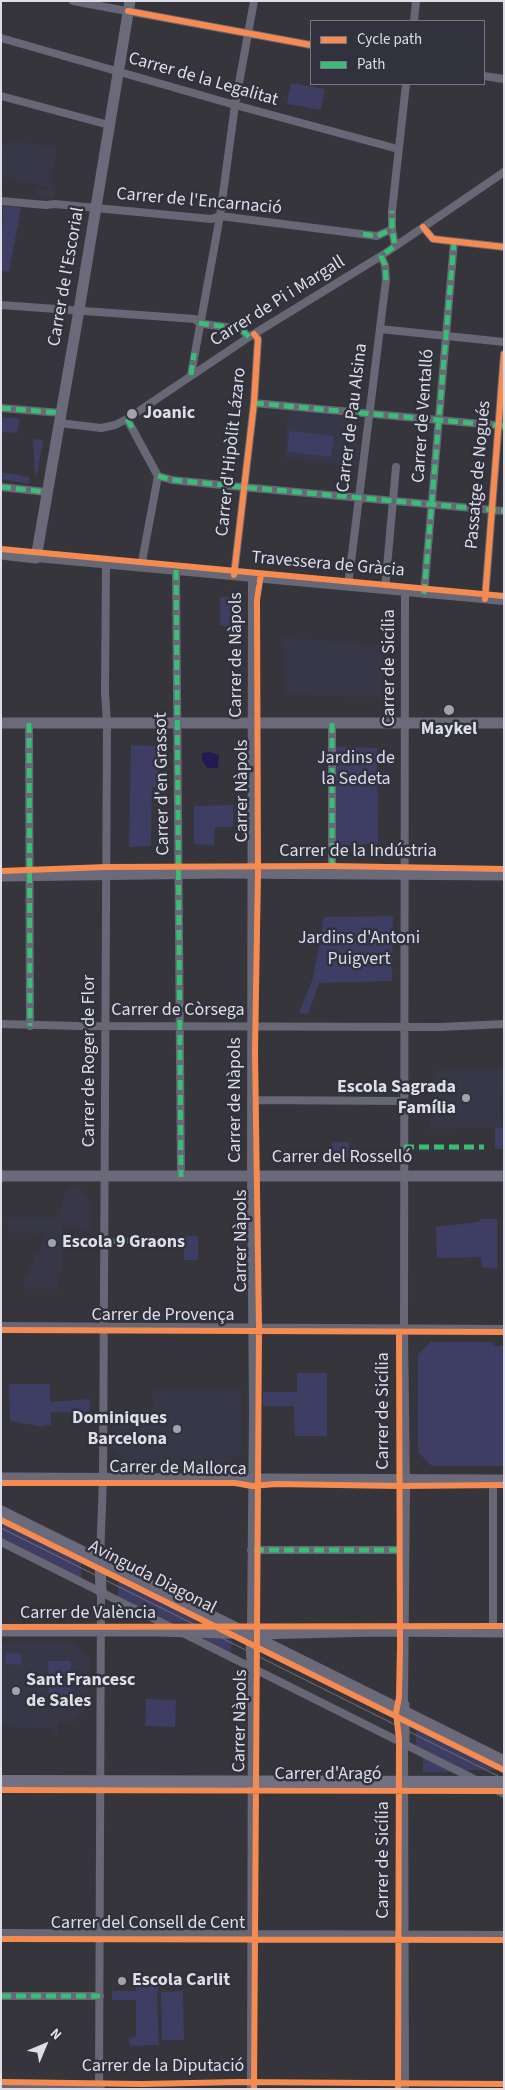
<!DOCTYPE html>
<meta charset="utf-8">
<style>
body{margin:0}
#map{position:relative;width:505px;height:2090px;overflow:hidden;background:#35353b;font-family:"Source Sans 3",sans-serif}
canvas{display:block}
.frame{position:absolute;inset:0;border:2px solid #dddee6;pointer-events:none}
.legend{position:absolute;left:310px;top:20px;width:175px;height:65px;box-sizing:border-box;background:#32323e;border:1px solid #767781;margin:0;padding:6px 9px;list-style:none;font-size:15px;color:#dddee6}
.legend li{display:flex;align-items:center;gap:10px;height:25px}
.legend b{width:25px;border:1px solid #767781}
.north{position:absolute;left:20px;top:2020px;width:50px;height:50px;-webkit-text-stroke:4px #32323e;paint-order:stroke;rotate:45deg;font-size:14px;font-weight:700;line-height:20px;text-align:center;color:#dddee6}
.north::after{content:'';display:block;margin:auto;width:18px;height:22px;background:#dddee6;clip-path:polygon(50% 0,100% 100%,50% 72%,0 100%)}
</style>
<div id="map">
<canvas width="505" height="2090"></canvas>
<div class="frame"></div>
<ul class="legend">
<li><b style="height:6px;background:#f68b52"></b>Cycle path</li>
<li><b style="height:6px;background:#3abd76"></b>Path</li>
</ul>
<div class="north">N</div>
</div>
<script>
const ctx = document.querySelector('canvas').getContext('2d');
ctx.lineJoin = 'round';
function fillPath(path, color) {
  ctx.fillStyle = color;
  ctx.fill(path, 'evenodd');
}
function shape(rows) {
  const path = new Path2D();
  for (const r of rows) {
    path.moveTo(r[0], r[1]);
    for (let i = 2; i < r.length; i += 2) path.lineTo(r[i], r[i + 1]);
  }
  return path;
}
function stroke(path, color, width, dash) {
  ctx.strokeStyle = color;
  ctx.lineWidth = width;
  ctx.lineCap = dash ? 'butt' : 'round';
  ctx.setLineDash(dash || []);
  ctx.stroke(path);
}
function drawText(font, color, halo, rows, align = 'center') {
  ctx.font = font + ' "Source Sans 3",sans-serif';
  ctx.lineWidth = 5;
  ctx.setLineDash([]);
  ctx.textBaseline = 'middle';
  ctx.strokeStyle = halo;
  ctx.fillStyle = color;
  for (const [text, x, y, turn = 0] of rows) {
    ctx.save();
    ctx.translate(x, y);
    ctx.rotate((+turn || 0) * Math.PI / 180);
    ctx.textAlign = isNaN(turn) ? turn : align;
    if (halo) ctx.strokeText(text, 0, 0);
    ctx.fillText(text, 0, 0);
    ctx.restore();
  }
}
fillPath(shape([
 [8,139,57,148,51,180,54,181,52,189,55,189,54,199,34,197,35,188,48,189,49,187,17,181,17,179,1,176,1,144,7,145],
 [288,410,357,417,356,435,357,440,360,441,358,466,284,459],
 [283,637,382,645,382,698,284,694],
 [504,1068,504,1094,500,1094,501,1128,429,1129,436,1069],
 [68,1186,77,1186,92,1202,92,1231,62,1226,62,1275,59,1275,59,1292,57,1292,56,1289,23,1289,25,1275,29,1275,29,1265,33,1266,34,1263,34,1253,38,1253,45,1234,8,1233,7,1217,56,1218],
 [152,1388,241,1389,241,1452,224,1467,133,1467,113,1449,113,1409,153,1410],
 [1,1642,74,1642,90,1658,89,1707,73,1722,58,1722,58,1734,51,1734,51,1728,14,1728,13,1725,1,1725]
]), '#373747');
fillPath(shape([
 [291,83,325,89,321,110,287,104],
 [3,206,21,208,9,272,1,271],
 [1,417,20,419,17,433,1,432],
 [289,431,334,436,331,457,287,452],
 [33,439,43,440,37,475,35,475],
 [1,472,29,477,29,484,1,479],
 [230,591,234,591,234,594,240,595,240,601,243,603,243,630,220,625,220,597,230,597],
 [131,745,160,746,160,787,152,787,151,846,129,847],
 [335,747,377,748,378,844,336,845],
 [233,805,233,827,215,827,214,845,194,844,194,806],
 [393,916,392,981,319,983,308,1014,299,1013,313,978,324,917],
 [495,1128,504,1128,504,1149,495,1149],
 [332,1142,349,1142,350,1158,331,1158],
 [480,1219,497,1219,497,1269,482,1267,481,1257,437,1258,436,1227,479,1222],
 [184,1236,198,1236,198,1260,184,1260],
 [431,1342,492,1342,494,1346,504,1346,504,1466,432,1466,418,1452,418,1354],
 [297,1373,327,1373,327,1436,295,1436,294,1406,263,1406,263,1392,297,1392],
 [9,1384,50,1384,50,1402,90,1399,89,1413,51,1412,51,1426,45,1425,44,1427,10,1421],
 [1,1522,81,1562,81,1578,1,1539],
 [118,1580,198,1620,197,1623,169,1622,118,1597],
 [200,1638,226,1638,232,1641,231,1653],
 [6,1653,22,1654,21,1665,5,1664],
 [48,1661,71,1661,72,1704,49,1704],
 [146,1699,176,1700,175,1727,145,1726],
 [416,1729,499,1770,464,1770,416,1746],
 [423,1756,452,1772,423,1772],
 [136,1984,159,1984,157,1995,159,2045,130,2046,129,2038,136,2037,136,2000,112,2000,112,1991,136,1991],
 [183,1991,184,2040,162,2040,161,1992]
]), '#3e3d64');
fillPath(shape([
 [210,752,219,755,218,768,207,768,202,760,202,753]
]), '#221a52');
stroke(shape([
 [73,1,311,45],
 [414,21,416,1],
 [1,38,235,105,398,149],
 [484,76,504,79],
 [1,96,109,125],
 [1,201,46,205,55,204,211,219,220,216,377,236,392,229],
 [423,227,433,239,504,247],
 [395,246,392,229,392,211,406,84],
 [1,305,195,319,199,323],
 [204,324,241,329,249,337],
 [380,329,504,342],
 [191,375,220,216,235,105,254,1],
 [254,403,504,426],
 [1,408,61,413],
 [127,419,158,476,141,567],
 [59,423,101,428,115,425,127,419,249,337,381,256,504,172],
 [158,476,172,480,242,487,504,511],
 [1,487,46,492],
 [36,558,504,601],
 [176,570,181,1177],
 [234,575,254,403,258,339,254,334],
 [348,586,386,280,385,265,381,256],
 [385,589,396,467],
 [424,594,454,242],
 [485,599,504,354],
 [29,723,30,1026],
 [332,723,332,873],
 [1,1024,79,1026,440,1027,504,1024],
 [251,1100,405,1101],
 [1,1326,504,1329],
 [1,1542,504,1794],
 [251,1550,405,1550],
 [100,1560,103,1479,107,724,105,692,106,563],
 [493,1632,493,1480],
 [251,1633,253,1409,251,1176,252,577],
 [404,1704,406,1486,404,1333,405,591],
 [404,1744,405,2089],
 [1,1933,504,1935],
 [1,1996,100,1996],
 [1,2086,101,2089],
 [99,2089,101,1592],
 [251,2089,252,1668]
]), '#676776', 8);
stroke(shape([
 [1,554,36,558,79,310,130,1],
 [1,723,504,723],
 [1,876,222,873,504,875],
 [1,1176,504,1176],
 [1,1478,504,1480],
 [1,1511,504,1761],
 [100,1560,101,1592],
 [1,1631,158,1631,257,1634,377,1631,504,1632],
 [251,1633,252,1668],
 [404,1705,404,1744]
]), '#6a6a7a', 11);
stroke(shape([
 [1,1781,504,1782]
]), '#717183', 12);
stroke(shape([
 [1,1528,504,1779]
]), '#6e6e78', 1);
stroke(shape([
 [363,234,377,236,392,229],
 [386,280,385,265,381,256,395,246,392,229,392,211],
 [199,323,241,329,249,337],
 [191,375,194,353],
 [254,403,503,426],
 [1,408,61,413],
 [127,419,134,431],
 [158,476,172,480,242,487,504,511],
 [1,487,46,492],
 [176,570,181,1177],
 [424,594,454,242],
 [29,723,30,1026],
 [332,723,332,870],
 [404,1147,484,1147],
 [112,1241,180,1240],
 [254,1550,404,1550],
 [1,1996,100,1996]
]), '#3abd76', 5, [10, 5]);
stroke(shape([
 [128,11,311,45],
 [423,227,433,239,504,247],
 [1,549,504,596],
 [234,575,254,403,258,339,254,334],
 [485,599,504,354],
 [1,871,106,867,332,866,504,869],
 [1,1330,504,1332],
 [1,1483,235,1483,252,1486,276,1484,399,1486,504,1485],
 [1,1520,504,1770],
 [1,1627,504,1626],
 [1,1790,504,1791],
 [1,1939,504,1940],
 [1,2082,142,2084,239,2082,504,2084],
 [254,2089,259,1328,255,1051,258,873,257,600,261,574],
 [398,2089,399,1739,396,1713,399,1697,400,1647,399,1333]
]), '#f68b52', 6);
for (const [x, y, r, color] of [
 [132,414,6,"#a2a3aa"],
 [449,710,6,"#a2a3aa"],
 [466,1098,5,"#a2a3aa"],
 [52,1243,5,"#a2a3aa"],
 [177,1429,5,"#a2a3aa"],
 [16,1691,5,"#a2a3aa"],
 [122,1981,5,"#a2a3aa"]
]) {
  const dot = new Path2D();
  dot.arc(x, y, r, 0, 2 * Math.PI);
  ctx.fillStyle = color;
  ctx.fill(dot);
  stroke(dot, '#32323e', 2);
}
drawText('18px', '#dddee6', '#32323e', [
 ["Carrer de la Legalitat",203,80,16],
 ["Carrer de l'Encarnació",199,202,5],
 ["Carrer de l'Escorial",67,277,-80],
 ["Carrer de Pi i Margall",278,302,-32],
 ["Carrer de Ventalló",424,416,-86],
 ["Carrer de Pau Alsina",353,418,-83],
 ["Carrer d'Hipòlit Lázaro",232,452,-84],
 ["Passatge de Nogués",479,475,-85],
 ["Travessera de Gràcia",328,565,5],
 ["Carrer de Nàpols",237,655,-90],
 ["Carrer de Sicília",390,668,-90],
 ["Carrer d'en Grassot",163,784,-91],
 ["Carrer Nàpols",243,791,-90],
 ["Carrer de la Indústria",358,852],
 ["Carrer de Còrsega",178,1011],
 ["Carrer de Roger de Flor",90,1061,-90],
 ["Carrer de Nàpols",236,1100,-90],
 ["Carrer del Rosselló",342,1158],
 ["Carrer Nàpols",242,1241,-90],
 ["Carrer de Provença",163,1316],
 ["Carrer de Sicília",384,1411,-90],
 ["Carrer de Mallorca",178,1469,1],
 ["Avinguda Diagonal",152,1578,27],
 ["Carrer de València",88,1614],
 ["Carrer Nàpols",241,1721,-89],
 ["Carrer d'Aragó",328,1775],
 ["Carrer de Sicília",384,1860,-90],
 ["Carrer del Consell de Cent",148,1924],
 ["Carrer de la Diputació",163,2067]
]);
drawText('bold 18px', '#dddee6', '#32323e', [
 ["Joanic",143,414],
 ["Maykel",449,730,"center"],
 ["Escola Sagrada",456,1088,"right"],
 ["Família",456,1109,"right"],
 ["Escola 9 Graons",62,1243],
 ["Dominiques",167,1419,"right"],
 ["Barcelona",167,1440,"right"],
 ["Sant Francesc",26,1681],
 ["de Sales",26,1702],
 ["Escola Carlit",132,1981]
], 'left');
drawText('18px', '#d9daee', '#32323e', [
 ["Jardins de",356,759],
 ["la Sedeta",356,780],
 ["Jardins d'Antoni",359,939],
 ["Puigvert",359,960]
]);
</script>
